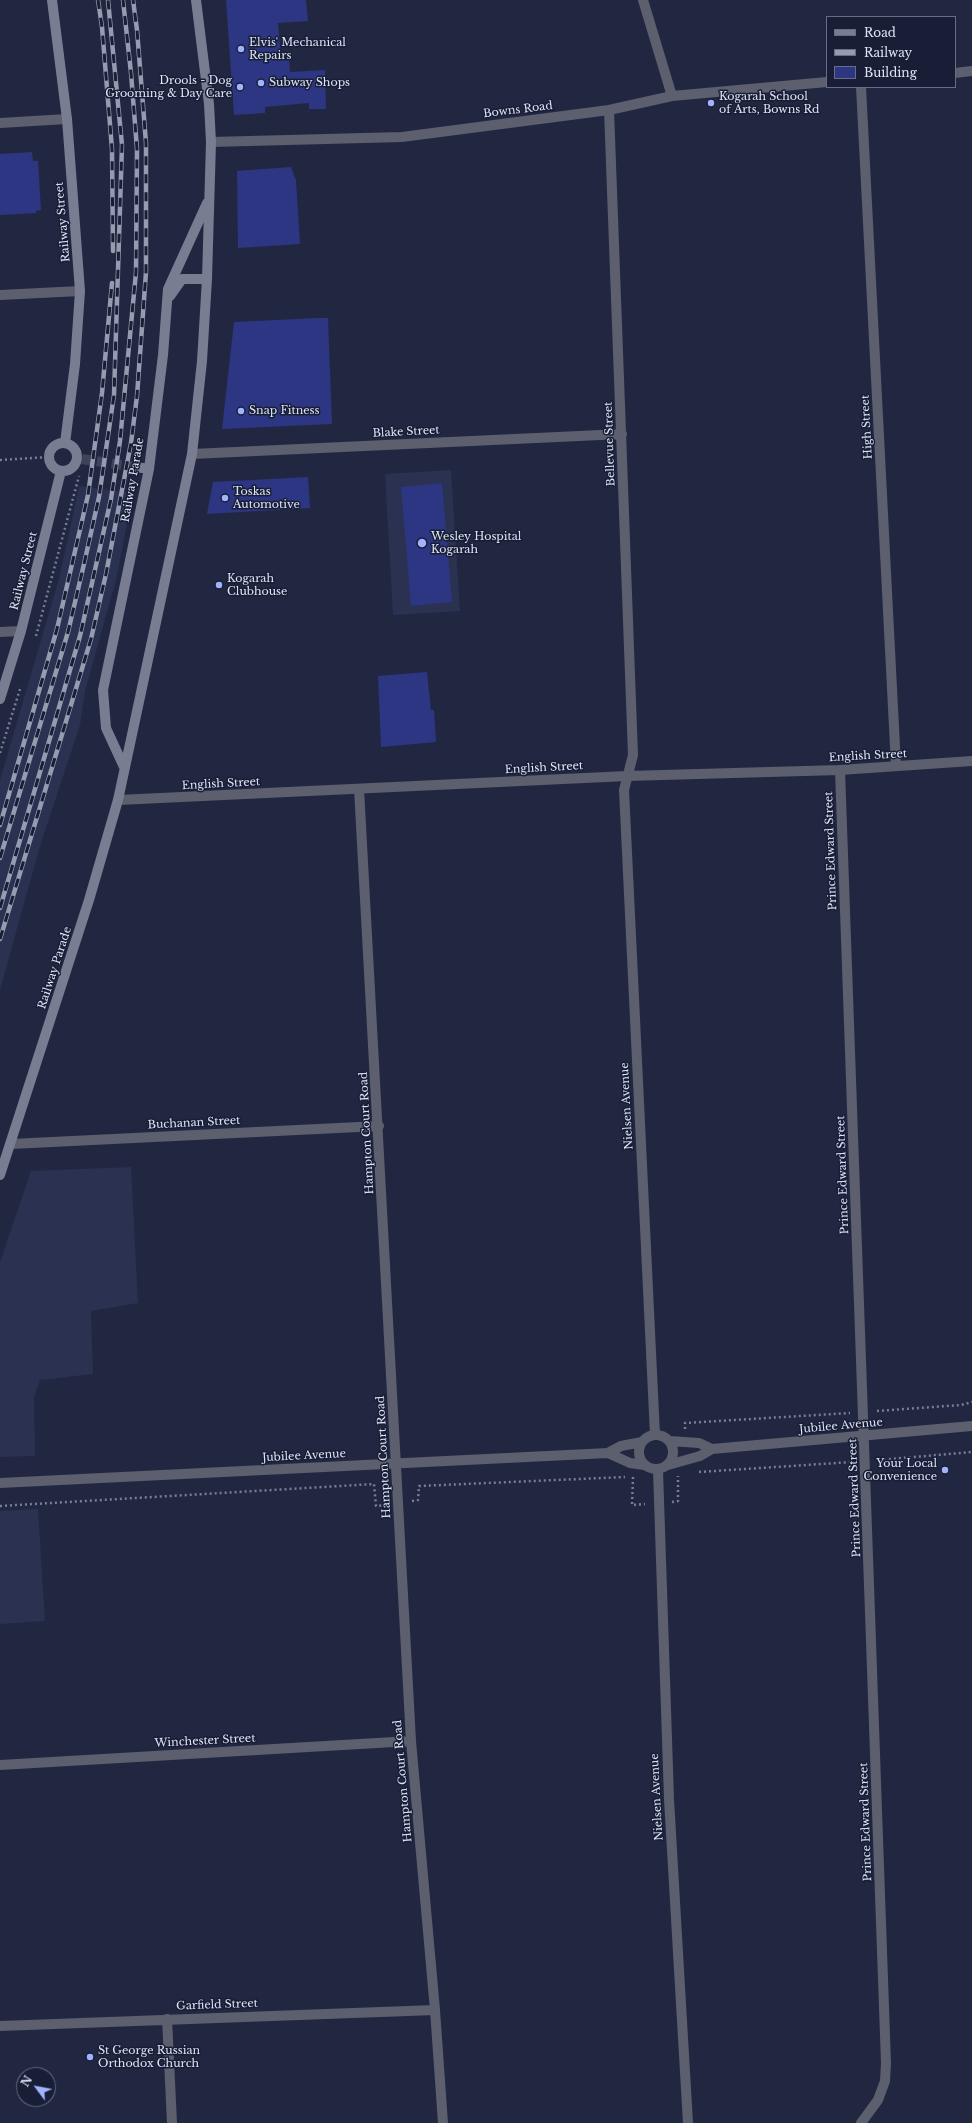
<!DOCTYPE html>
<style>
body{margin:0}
#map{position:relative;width:972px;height:2123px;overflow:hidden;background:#222741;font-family:"Libre Baskerville",serif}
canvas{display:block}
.legend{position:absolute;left:826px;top:16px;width:130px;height:72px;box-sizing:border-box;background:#181e36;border:1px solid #676d82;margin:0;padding:5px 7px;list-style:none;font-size:12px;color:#dee3f5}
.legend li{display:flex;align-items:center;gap:8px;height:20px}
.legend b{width:20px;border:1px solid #676d82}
.north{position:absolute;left:16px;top:2067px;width:40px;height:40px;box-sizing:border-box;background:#181e36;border:1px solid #676d82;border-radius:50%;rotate:302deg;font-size:11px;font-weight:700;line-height:16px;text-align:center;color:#dee3f5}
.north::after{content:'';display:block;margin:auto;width:14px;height:18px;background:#a1b3fd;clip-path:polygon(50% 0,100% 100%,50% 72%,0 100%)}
</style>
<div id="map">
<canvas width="972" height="2123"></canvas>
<ul class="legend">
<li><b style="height:5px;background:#787d92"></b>Road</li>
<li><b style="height:5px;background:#969bb0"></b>Railway</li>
<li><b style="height:11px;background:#2d3682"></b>Building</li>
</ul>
<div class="north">N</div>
</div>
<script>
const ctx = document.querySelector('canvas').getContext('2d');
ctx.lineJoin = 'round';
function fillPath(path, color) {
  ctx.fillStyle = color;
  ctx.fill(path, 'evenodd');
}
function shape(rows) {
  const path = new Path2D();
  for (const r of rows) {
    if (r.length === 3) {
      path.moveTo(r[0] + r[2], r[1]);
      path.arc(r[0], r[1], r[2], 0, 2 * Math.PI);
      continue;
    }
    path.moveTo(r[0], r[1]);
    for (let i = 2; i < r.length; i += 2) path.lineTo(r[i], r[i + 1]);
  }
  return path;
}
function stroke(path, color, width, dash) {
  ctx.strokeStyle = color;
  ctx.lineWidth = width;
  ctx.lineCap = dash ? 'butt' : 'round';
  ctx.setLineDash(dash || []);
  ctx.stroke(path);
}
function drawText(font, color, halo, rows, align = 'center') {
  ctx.font = font + ' "Libre Baskerville",serif';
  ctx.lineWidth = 3;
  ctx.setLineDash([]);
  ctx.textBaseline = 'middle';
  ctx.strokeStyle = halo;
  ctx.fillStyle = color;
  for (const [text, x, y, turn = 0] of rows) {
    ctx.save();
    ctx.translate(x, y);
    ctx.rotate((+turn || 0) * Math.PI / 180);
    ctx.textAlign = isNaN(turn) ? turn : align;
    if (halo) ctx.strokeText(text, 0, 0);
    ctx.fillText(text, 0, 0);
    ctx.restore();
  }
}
fillPath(shape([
 [451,470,460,611,393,615,385,474],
 [79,486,133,493,116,580,85,691,80,725,40,846,0,990,0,780,59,579],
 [131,1167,138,1303,91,1311,93,1374,40,1380,34,1397,35,1456,0,1457,0,1262,31,1171],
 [38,1509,45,1621,0,1624,0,1511]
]), '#2a3151');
fillPath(shape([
 [226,0,306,0,308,21,278,23,281,58,289,57,290,72,325,70,326,109,309,109,309,103,265,107,265,113,234,115],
 [32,152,33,161,38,161,41,210,36,211,36,213,0,215,0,154],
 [291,167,296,180,300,244,238,248,237,171],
 [318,318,328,318,332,424,222,429,234,322],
 [308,477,310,508,207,514,213,482],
 [442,483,452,602,411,606,401,487],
 [427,672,431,710,434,710,436,742,381,747,378,676]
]), '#2d3682');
stroke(shape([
 [82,459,136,467]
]), '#3e435c', 10, [10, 5]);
stroke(shape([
 [0,460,48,457],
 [36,636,79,476],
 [0,753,21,686],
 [877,1411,961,1405,972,1402],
 [685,1429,685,1423,850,1413],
 [879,1460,972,1452],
 [699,1472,852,1462],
 [633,1477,632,1505,645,1504],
 [412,1501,418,1500,419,1486,625,1477],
 [672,1502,678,1501,678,1476],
 [0,1506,374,1484,376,1506,385,1505]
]), '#797e94', 2.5, [2, 3]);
stroke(shape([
 [0,295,80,291],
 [0,632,21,631]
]), '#5c5f6d', 10);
stroke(shape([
 [643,0,672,96],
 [955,73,972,71],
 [861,87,896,766],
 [609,110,633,755,624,790,655,1435],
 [0,123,67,119],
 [211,142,402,137,609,110,672,96,827,82],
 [192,454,622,434],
 [840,770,886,2063,885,2081,878,2100,861,2123],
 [359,789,411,1741,435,2010,443,2123],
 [11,1144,379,1126],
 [658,1470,669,1799,688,2123],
 [0,1765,411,1741],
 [167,2019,172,2123],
 [0,2026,435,2010]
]), '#5c5f6d', 10);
stroke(shape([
 [118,800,627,776,840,770,972,761],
 [656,1452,17],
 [670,1441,699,1443,712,1449],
 [608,1453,621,1446,642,1442],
 [668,1465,700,1456,712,1449,972,1426],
 [0,1483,608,1453,630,1463,644,1465]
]), '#5c5f6d', 10);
stroke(shape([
 [52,0,67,119,80,291,75,364,65,443],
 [170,296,182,279,207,279],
 [63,457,14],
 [136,467,149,469],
 [0,699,21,631,61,471],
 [124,767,106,728,103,690,149,469,163,355,168,289,207,203],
 [0,1175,89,900,118,800,192,454,202,361,207,279,211,142,209,104,196,0]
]), '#787d92', 10);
const rail = shape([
 [98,0,102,27,112,149,113,251],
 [0,825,57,629,88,495,102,393,112,283],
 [0,858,68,632,84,564,99,497,114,395,122,145,108,0],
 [0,908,80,636,111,499,120,441,136,272,137,149,131,73,123,0],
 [0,939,91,639,106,574,131,443,137,396,146,272,146,143,137,30,133,0]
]);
stroke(rail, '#969bb0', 4.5);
stroke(rail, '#181e36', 3, [9]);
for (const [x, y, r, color] of [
 [241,49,4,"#a1b3fd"],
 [261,83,4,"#a1b3fd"],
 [240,87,4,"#a1b3fd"],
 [711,103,4,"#a1b3fd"],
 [241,411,4,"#a1b3fd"],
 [225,498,4,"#a1b3fd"],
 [422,543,5,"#a1b3fd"],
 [219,585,4,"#a1b3fd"],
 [945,1470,4,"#a1b3fd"],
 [90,2057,4,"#a1b3fd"]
]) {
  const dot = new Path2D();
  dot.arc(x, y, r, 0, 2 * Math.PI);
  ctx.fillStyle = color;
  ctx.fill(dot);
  stroke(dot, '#181e36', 1.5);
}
drawText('11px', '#dee3f5', '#181e36', [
 ["Elvis' Mechanical",249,43],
 ["Repairs",249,56],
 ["Drools - Dog",232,81,"right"],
 ["Grooming & Day Care",232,94,"right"],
 ["Subway Shops",269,83],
 ["Kogarah School",719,97],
 ["of Arts, Bowns Rd",719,110],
 ["Snap Fitness",249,411],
 ["Toskas",233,492],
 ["Automotive",233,505],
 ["Wesley Hospital",431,537],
 ["Kogarah",431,550],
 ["Kogarah",227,579],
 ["Clubhouse",227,592],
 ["Your Local",937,1464,"right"],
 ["Convenience",937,1477,"right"],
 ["St George Russian",98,2051],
 ["Orthodox Church",98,2064]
], 'left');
drawText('11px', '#dee3f5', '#181e36', [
 ["Bowns Road",518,110,-7],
 ["Railway Street",63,222,-95],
 ["High Street",867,427,-93],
 ["Blake Street",406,432,-3],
 ["Bellevue Street",610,444,-92],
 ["Railway Parade",133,480,-80],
 ["Railway Street",24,571,-76],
 ["English Street",868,756,-3],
 ["English Street",544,768,-3],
 ["English Street",221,784,-3],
 ["Prince Edward Street",831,851,-92],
 ["Railway Parade",55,968,-72],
 ["Nielsen Avenue",627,1106,-93],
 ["Buchanan Street",194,1123,-3],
 ["Hampton Court Road",367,1133,-93],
 ["Prince Edward Street",843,1175,-92],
 ["Jubilee Avenue",841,1426,-5],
 ["Jubilee Avenue",304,1456,-3],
 ["Hampton Court Road",384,1457,-93],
 ["Prince Edward Street",855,1498,-92],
 ["Winchester Street",205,1741,-3],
 ["Hampton Court Road",403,1781,-95],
 ["Nielsen Avenue",657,1797,-93],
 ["Prince Edward Street",866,1822,-92],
 ["Garfield Street",217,2005,-2]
]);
</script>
